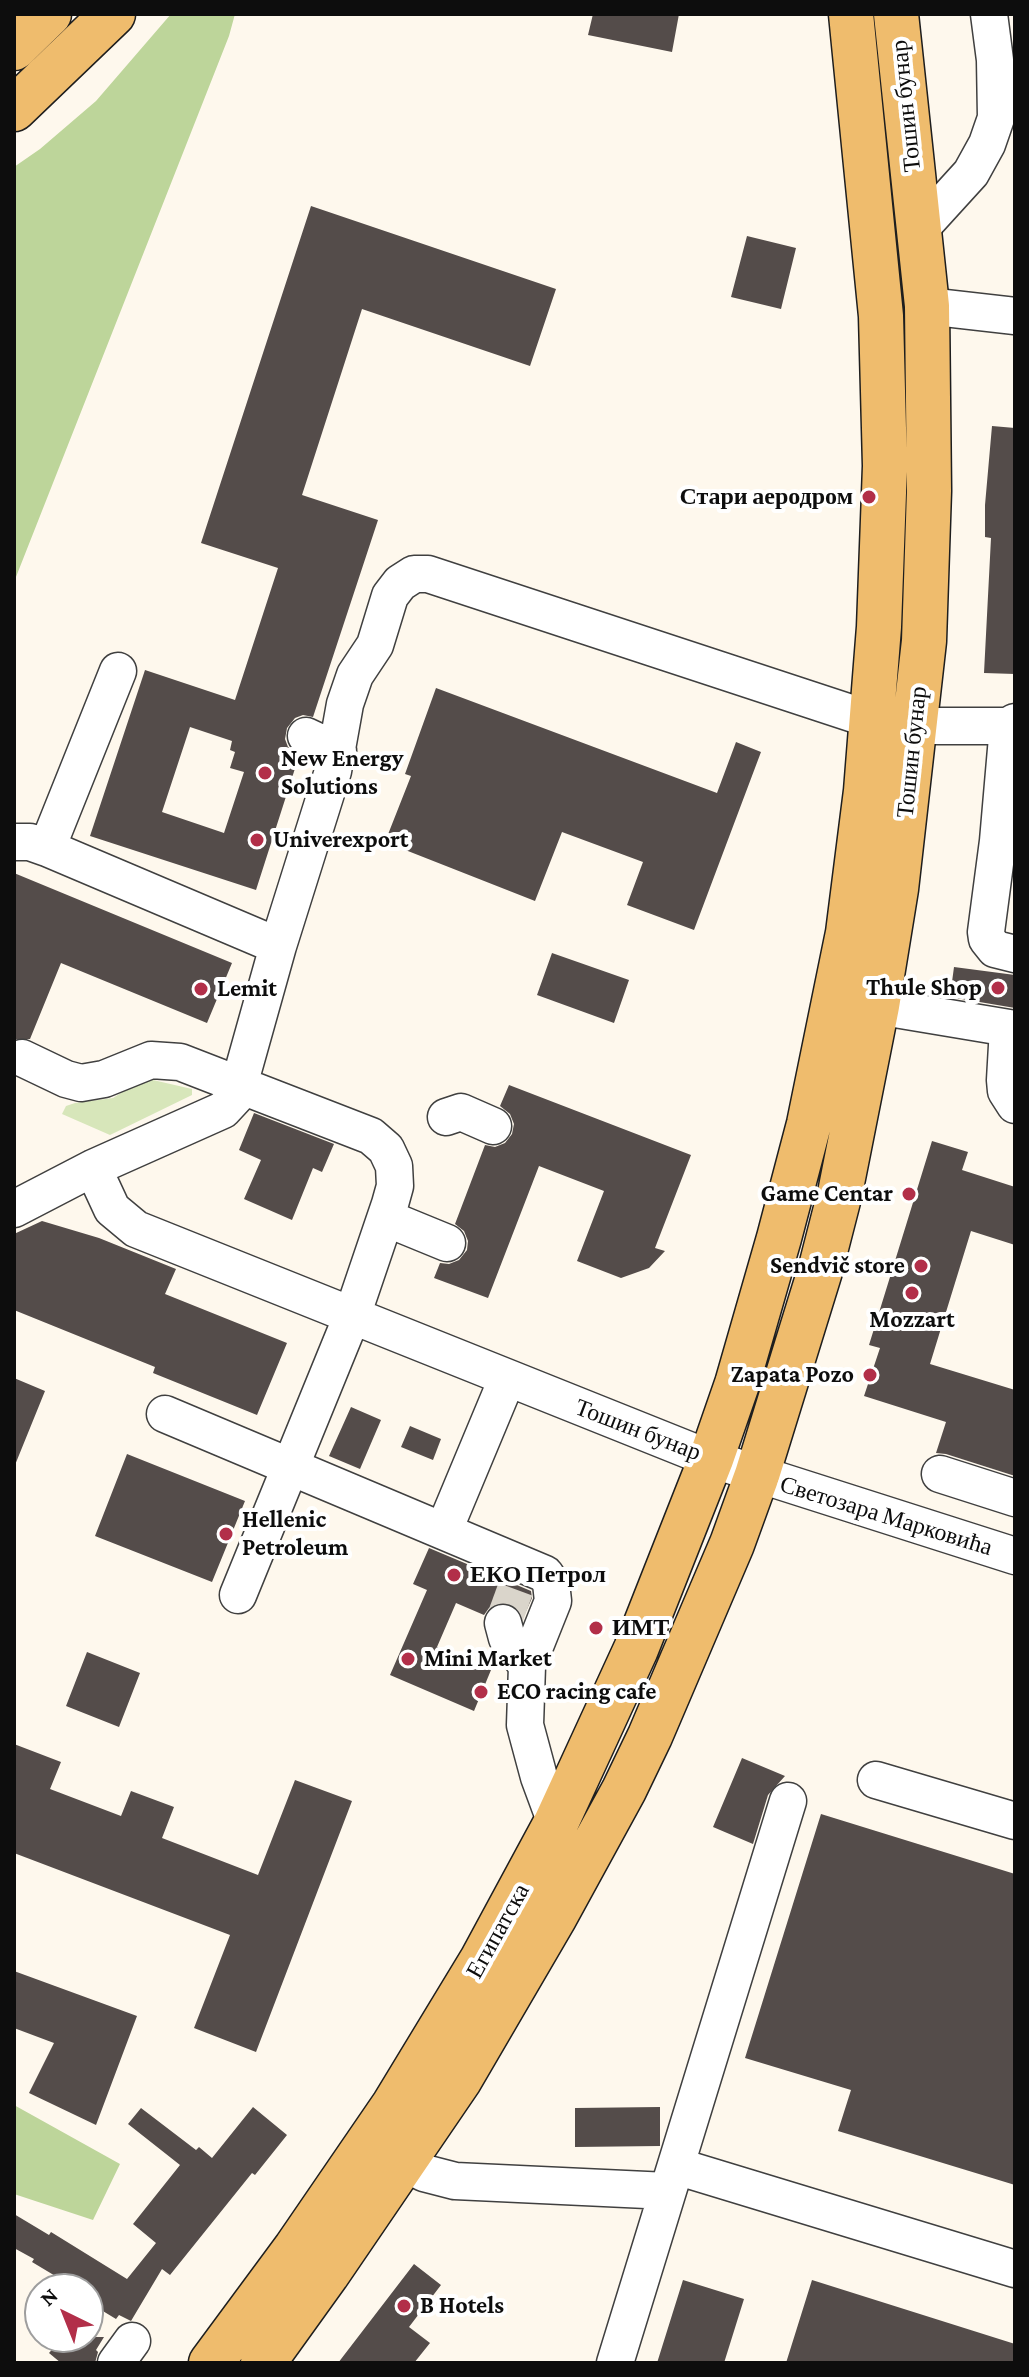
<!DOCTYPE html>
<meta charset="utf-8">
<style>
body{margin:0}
#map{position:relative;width:1029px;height:2377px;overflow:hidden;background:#fef8ed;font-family:"Crimson Pro",serif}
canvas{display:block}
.frame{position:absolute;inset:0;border:16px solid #0d0d0d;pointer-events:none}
.north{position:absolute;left:24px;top:2273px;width:80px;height:80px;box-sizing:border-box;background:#fff;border:2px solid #9e9e9e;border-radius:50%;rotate:317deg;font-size:22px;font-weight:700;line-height:32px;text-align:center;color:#0d0d0d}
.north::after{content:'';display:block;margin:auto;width:28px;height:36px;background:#b22f49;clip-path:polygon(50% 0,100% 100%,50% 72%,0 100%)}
</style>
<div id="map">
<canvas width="1029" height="2377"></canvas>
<div class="frame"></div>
<div class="north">N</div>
</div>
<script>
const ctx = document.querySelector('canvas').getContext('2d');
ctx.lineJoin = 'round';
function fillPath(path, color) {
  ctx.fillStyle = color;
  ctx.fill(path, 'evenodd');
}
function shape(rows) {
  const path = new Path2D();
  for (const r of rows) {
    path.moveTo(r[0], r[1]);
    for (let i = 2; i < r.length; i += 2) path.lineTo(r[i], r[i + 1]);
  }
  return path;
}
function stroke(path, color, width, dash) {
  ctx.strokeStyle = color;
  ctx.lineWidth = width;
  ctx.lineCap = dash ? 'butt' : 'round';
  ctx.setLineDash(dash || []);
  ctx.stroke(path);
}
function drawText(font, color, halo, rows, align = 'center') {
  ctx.font = font + ' "Crimson Pro",serif';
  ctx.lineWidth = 8;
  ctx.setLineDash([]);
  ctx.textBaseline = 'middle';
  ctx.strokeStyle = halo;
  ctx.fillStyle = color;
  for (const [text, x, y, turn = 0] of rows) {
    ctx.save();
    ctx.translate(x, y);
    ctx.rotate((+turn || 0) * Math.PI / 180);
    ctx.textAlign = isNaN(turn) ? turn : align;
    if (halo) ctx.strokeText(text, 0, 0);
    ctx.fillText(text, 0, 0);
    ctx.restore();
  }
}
fillPath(shape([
 [153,1080,192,1089,192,1095,110,1135,62,1114,66,1106,75,1103,113,1098,140,1081]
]), '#d7e6ba');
fillPath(shape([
 [171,14,235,14,229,36,14,582,14,167,40,149,96,101],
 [14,2105,120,2164,93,2220,14,2194]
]), '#bdd59a');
fillPath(shape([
 [593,14,679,14,672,52,588,35],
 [311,206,556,289,530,366,362,309,302,495,378,520,313,717,303,715,295,718,287,728,285,739,288,747,299,756,256,890,90,836,145,670,235,700,278,568,201,543],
 [190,727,232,741,230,750,235,752,230,768,244,772,224,833,162,812],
 [747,236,796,248,781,309,731,297],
 [992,426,1015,428,1015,674,984,673,991,538,985,537,985,505],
 [436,688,717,793,736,742,761,752,694,930,627,905,643,862,562,832,535,901,385,842,411,776,405,774],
 [14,873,232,963,207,1023,61,963,30,1039,14,1039],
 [552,953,629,980,614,1023,537,995],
 [954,967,1015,975,1015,1008,950,997],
 [509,1085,691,1155,655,1248,665,1251,649,1268,621,1278,577,1261,604,1191,539,1166,488,1298,434,1278,440,1263,449,1264,459,1260,467,1250,468,1241,464,1231,455,1224,485,1145,495,1147,505,1143,512,1134,514,1124,510,1114,500,1106],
 [254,1113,334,1144,322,1172,313,1168,292,1220,244,1199,261,1160,239,1150],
 [932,1141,968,1152,962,1170,1015,1187,1015,1245,971,1231,930,1364,1015,1390,1015,1476,946,1454,936,1453,946,1422,864,1396,880,1348,869,1345],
 [42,1221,99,1238,176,1269,165,1294,287,1343,257,1415,153,1373,155,1367,14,1310,14,1234],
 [14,1378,45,1391,15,1465,14,1464],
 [351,1407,381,1420,360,1469,329,1456],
 [410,1426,441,1439,433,1460,401,1447],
 [127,1454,245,1501,212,1582,95,1536],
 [429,1548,531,1591,532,1598,523,1618,517,1608,508,1603,497,1603,489,1608,484,1615,456,1603,437,1647,491,1670,474,1711,390,1675,427,1590,413,1584],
 [87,1652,140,1673,119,1727,66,1706],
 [14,1744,61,1762,50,1789,121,1816,131,1791,174,1807,162,1838,258,1875,295,1780,352,1801,256,2052,194,2028,230,1935,14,1853],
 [742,1758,785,1776,768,1795,753,1844,713,1827],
 [821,1814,1015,1874,1015,2185,838,2131,851,2090,745,2058],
 [14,1971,137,2016,96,2125,29,2093,54,2043,14,2028],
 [253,2107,287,2135,255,2175,252,2173,170,2275,162,2269,131,2321,119,2315,116,2319,88,2302,88,2289,77,2289,32,2262,34,2259,14,2248,14,2214,49,2235,51,2232,127,2279,156,2243,133,2224,180,2165,128,2124,141,2108,196,2150,199,2147,212,2158],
 [660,2107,660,2146,575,2147,575,2108],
 [414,2264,441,2285,409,2327,430,2343,414,2363,338,2363],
 [683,2280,744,2299,724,2363,657,2363],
 [812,2280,1015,2344,1015,2363,786,2363],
 [63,2337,104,2337,96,2350,98,2352,95,2363,61,2363,49,2353]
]), '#544c4a');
stroke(shape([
 [503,1623,518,1582]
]), '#dad5cb', 36, [36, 18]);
const minor = shape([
 [920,229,971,173,987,144,996,118,995,60,989,14],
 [927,306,1015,316],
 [1015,722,1008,726,998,841,986,932,987,939,995,949,1015,954],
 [306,736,338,751],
 [14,842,30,842,47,848,278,946],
 [47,848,118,671],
 [877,1006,1015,1029],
 [1008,1028,1005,1080,1006,1091,1015,1105],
 [22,1058,66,1079,81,1083,104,1079,151,1060,180,1062,371,1136,386,1149,394,1166,395,1186,390,1204,352,1316,238,1595],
 [446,1117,461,1112,493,1126],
 [93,1168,112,1209,136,1229,711,1459,1015,1556],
 [14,1209,93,1168,223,1110,236,1096,278,946,333,771,345,704,355,675,375,645,390,596,400,583,414,574,428,574,872,720,914,726,1008,726],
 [386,1218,447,1243],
 [165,1414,545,1574,551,1583,553,1601,527,1666,525,1725,539,1777,556,1823],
 [940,1474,1015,1498],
 [444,1530,507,1379],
 [503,1623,507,1638,527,1666],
 [876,1780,1015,1821],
 [404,2163,424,2173,455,2181,668,2191],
 [676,2166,1015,2269],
 [116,2363,132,2341],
 [615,2363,788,1801]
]);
const major = shape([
 [14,48,49,14],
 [14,109,113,14],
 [211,2363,296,2248,394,2105,482,1960,556,1823,636,1649,711,1459,737,1384,779,1238,809,1124,848,933,866,791,879,627,885,466,881,316,851,14],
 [263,2363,327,2274,460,2079,554,1918,624,1790,650,1736,732,1544,757,1475,820,1271,840,1193,877,1006,896,889,924,641,929,491,927,306,896,14]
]);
stroke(minor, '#404040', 39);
stroke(major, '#1e1e1e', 47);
stroke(minor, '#fff', 36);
stroke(major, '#efbc6d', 44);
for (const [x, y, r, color] of [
 [869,497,8,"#b22f49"],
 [265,773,8,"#b22f49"],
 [257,840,8,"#b22f49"],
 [998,988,8,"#b22f49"],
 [201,989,8,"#b22f49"],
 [909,1194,8,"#b22f49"],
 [921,1266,8,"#b22f49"],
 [912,1293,8,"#b22f49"],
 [870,1375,8,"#b22f49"],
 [226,1534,8,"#b22f49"],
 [454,1575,8,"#b22f49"],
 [596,1628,8,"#b22f49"],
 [408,1659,8,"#b22f49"],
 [481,1692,8,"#b22f49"],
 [404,2306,8,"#b22f49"]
]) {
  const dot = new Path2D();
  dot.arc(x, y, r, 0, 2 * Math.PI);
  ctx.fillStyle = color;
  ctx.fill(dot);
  stroke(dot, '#fff', 3);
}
drawText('24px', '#0d0d0d', '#fff', [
 ["Тошин бунар",906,106,-96],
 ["Тошин бунар",912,752,-84],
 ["Тошин бунар",638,1430,21],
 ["Светозара Марковића",886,1516,17],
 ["Египатска",498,1931,-61]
]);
drawText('bold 24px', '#0d0d0d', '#fff', [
 ["Стари аеродром",853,497,"right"],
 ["New Energy",281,759],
 ["Solutions",281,787],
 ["Univerexport",273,840],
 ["Thule Shop",982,988,"right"],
 ["Lemit",217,989],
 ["Game Centar",893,1194,"right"],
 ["Sendvič store",905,1266,"right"],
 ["Mozzart",912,1320,"center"],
 ["Zapata Pozo",854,1375,"right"],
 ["Hellenic",242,1520],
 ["Petroleum",242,1548],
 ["ЕКО Петрол",470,1575],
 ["ИМТ",612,1628],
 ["Mini Market",424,1659],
 ["ECO racing cafe",497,1692],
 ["B Hotels",420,2306]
], 'left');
</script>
